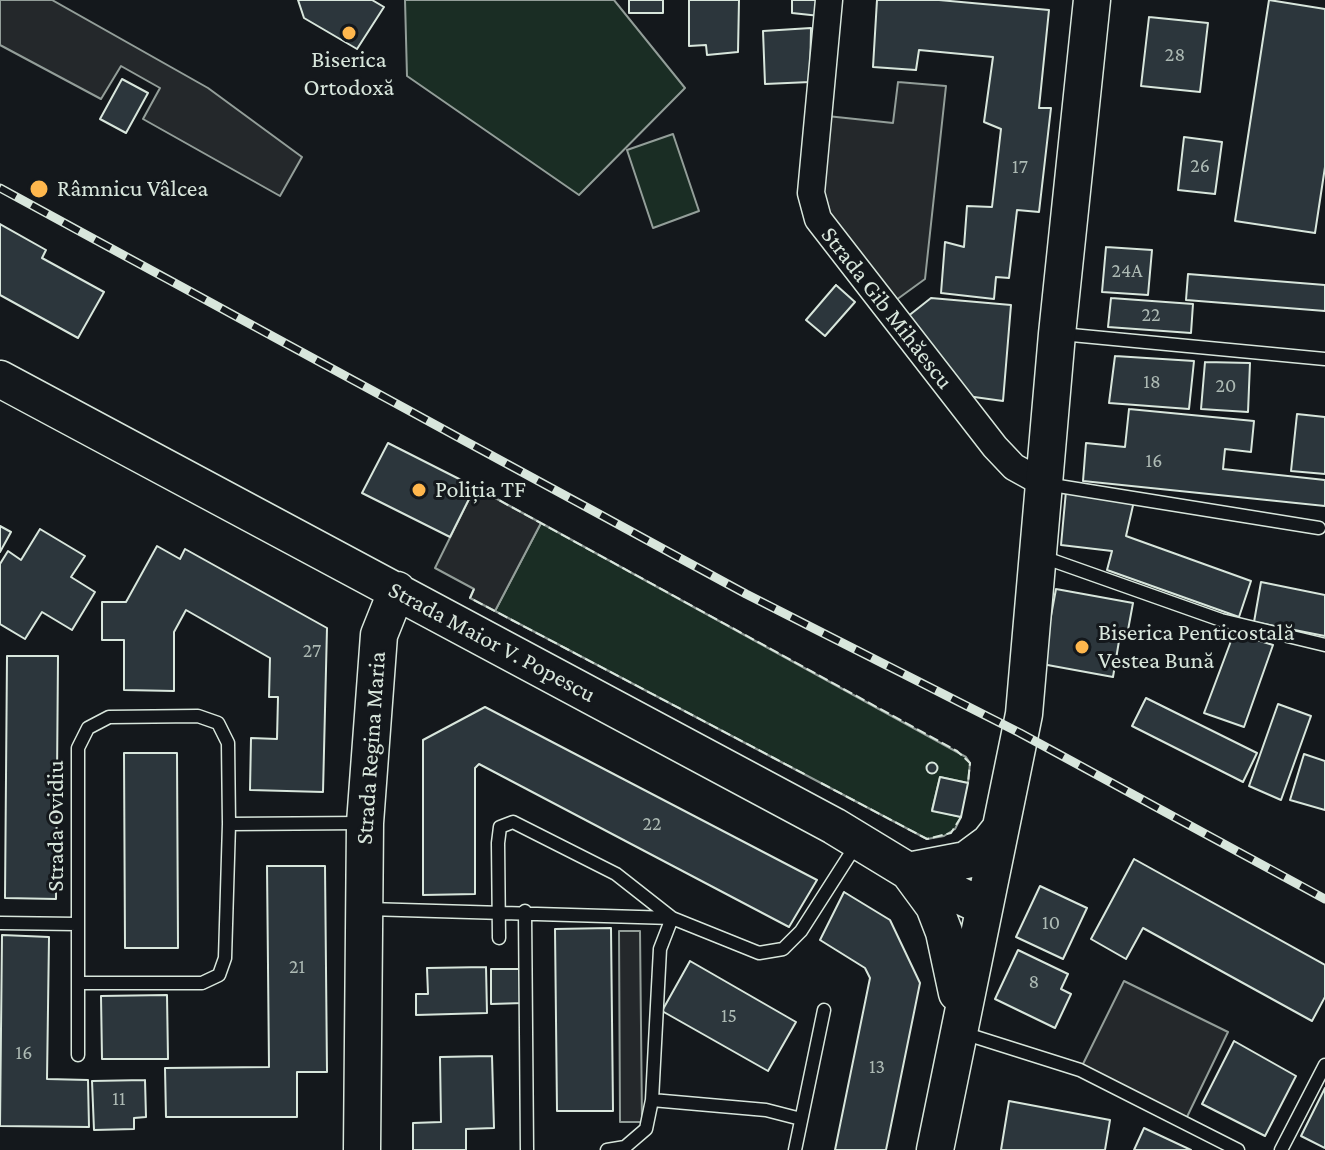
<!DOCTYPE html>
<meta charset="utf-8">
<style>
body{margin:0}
canvas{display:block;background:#14181c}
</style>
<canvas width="1325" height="1150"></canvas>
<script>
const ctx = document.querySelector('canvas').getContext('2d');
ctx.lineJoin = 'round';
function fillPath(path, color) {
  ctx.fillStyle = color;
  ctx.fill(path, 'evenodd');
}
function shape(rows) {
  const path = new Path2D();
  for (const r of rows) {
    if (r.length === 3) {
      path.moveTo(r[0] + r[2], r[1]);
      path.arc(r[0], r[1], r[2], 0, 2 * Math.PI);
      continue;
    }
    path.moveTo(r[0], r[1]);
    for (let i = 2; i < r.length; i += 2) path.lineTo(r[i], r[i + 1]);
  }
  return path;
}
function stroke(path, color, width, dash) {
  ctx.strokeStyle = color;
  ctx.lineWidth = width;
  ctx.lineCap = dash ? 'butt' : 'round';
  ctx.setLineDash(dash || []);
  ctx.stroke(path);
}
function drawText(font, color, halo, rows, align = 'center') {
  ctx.font = font + ' "Crimson Pro",serif';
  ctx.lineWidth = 6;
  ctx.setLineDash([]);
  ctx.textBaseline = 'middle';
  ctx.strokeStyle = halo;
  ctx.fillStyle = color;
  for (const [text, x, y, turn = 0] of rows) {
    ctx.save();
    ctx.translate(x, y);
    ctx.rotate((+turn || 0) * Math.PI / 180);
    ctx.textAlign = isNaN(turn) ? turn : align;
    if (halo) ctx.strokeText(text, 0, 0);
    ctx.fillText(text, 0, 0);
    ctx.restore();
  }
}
const green = shape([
 [405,0,614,0,685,88,579,195,407,76,405,0],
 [673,134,699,211,653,228,627,150,673,134],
 [541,523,966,757,970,763,968,783,940,777,932,810,961,817,955,829,944,836,927,839,495,611,541,523]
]);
fillPath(green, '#1a2d24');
stroke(green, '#939e99', 2);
const parking = shape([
 [0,0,52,0,208,88,302,157,280,196,143,119,160,88,121,66,101,99,0,45,0,0],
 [898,82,946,86,925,279,892,303,834,230,819,193,827,116,893,123,898,82],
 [475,487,541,523,495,611,470,598,474,589,435,568,475,487],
 [619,931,640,931,642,1122,620,1122,619,931],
 [1124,981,1228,1032,1185,1121,1080,1070,1124,981]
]);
fillPath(parking, '#24282b');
stroke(parking, '#939e99', 2);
const building = shape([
 [298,0,372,0,384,7,357,49,304,18,298,0],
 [629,0,663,0,663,13,629,13,629,0],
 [689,0,739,0,738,52,707,55,706,45,689,46,689,0],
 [792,0,821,0,820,16,792,13,792,0],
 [877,0,939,0,1049,10,1039,108,1051,108,1039,212,1017,210,1009,278,996,277,994,299,941,293,945,242,964,247,967,206,992,207,1001,129,984,122,993,57,919,50,916,70,873,67,877,0],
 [1269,0,1325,9,1325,167,1315,233,1235,221,1269,0],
 [1149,17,1208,23,1200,92,1141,86,1149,17],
 [811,28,810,82,765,84,763,31,811,28],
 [122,79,148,93,126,133,100,119,122,79],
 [1184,137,1222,142,1215,194,1178,190,1184,137],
 [0,224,46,250,42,258,104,292,78,338,0,295,0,224],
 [1106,247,1152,250,1148,295,1102,292,1106,247],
 [1188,274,1325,285,1325,311,1186,300,1188,274],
 [836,285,855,302,825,336,806,320,836,285],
 [931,298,1011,305,1003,401,967,396,907,317,931,298],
 [1111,298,1193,304,1191,333,1108,327,1111,298],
 [1115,356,1194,361,1189,409,1109,403,1115,356],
 [1205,362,1250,363,1248,412,1201,409,1205,362],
 [1129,409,1254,421,1251,452,1225,449,1223,469,1325,480,1325,506,1083,481,1086,443,1125,447,1129,409],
 [1297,414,1325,417,1325,474,1291,471,1297,414],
 [388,443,475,487,450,537,362,493,388,443],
 [1066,491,1134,501,1126,536,1251,581,1239,617,1107,570,1112,551,1061,545,1066,491],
 [0,526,11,532,0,552,0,526],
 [40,529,85,556,71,577,95,592,72,630,42,612,25,639,0,624,0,564,8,551,21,560,40,529],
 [157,546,180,559,185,549,327,628,323,792,250,790,251,738,277,739,278,697,269,697,270,658,186,610,174,632,174,691,124,690,124,640,102,640,102,602,126,602,157,546],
 [1261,582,1325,595,1325,636,1254,622,1261,582],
 [1056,589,1133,603,1128,630,1121,629,1113,677,1042,664,1056,589],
 [1234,633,1273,645,1244,727,1204,713,1234,633],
 [7,656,58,656,56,899,5,898,7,656],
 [1146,698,1257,753,1243,782,1132,726,1146,698],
 [1278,704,1311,716,1281,800,1249,786,1278,704],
 [485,707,817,880,789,927,479,764,475,768,475,894,423,895,423,740,485,707],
 [124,753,177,753,178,948,125,948,124,753],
 [1304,754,1325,761,1325,810,1290,800,1304,754],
 [932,768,5.5],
 [940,777,968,783,961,817,932,811,940,777],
 [1134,859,1325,965,1325,997,1312,1021,1143,928,1126,959,1091,939,1134,859],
 [267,866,325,866,327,1072,297,1072,297,1117,166,1117,165,1068,269,1067,267,866],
 [1040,886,1087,908,1063,959,1016,937,1040,886],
 [844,892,890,920,920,983,886,1150,835,1150,870,978,865,968,820,940,844,892],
 [611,928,613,1111,557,1111,555,929,611,928],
 [2,935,49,937,47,1079,88,1080,89,1127,0,1126,2,935],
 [1018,950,1068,974,1061,989,1071,994,1055,1028,995,999,1018,950],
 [690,961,796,1022,768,1071,662,1011,690,961],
 [486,967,487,1013,416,1015,416,994,428,994,427,968,486,967],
 [491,969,522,969,523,1003,491,1004,491,969],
 [167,995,168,1059,102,1059,101,996,167,995],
 [1234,1041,1296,1076,1265,1136,1202,1104,1234,1041],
 [492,1056,494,1128,466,1129,466,1150,413,1150,413,1123,441,1122,440,1057,492,1056],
 [145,1080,146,1117,134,1118,134,1129,94,1130,92,1081,145,1080],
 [1325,1088,1325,1148,1301,1136,1325,1088],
 [1009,1101,1110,1120,1105,1150,1001,1150,1009,1101],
 [1144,1128,1191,1150,1134,1150,1144,1128]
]);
fillPath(building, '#2c363c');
stroke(building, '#d8e6dc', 2);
const service = shape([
 [1061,334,1325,359],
 [1046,484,1319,528],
 [1040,556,1221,620,1325,645],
 [368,909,672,918,759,953,783,949,801,931,858,842],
 [525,911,527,1150],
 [0,923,77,924],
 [499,938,498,843,500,827,513,822,616,874,672,918,660,949,652,1100,646,1129,625,1147,607,1150],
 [78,983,202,983,219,975,225,958,229,824],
 [963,1033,1080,1070,1238,1150],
 [78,1055,78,748,88,728,109,717,198,716,218,723,228,743,229,824,363,823],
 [652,1100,766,1110,801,1119],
 [795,1150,824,1010],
 [1281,1150,1325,1065]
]);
const minor = shape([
 [829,0,811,193,818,219,995,447,1014,467,1043,483]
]);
const secondary = shape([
 [0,379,834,826,908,871,982,906],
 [908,871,966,860,989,843,1000,829],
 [909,872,934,906,944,932,957,993],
 [362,1150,365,823,379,635,397,590],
 [935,1150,1024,714,1057,334,1092,0]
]);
stroke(service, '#d8e6dc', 15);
stroke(minor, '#d8e6dc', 29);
stroke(secondary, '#d8e6dc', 39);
stroke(service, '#14181c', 12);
stroke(minor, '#14181c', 26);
stroke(secondary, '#14181c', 36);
const rail = shape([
 [0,188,746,594,1020,733,1325,899]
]);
stroke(rail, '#d8e6dc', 9);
stroke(rail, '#14181c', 6, [18]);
stroke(shape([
 [475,487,957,751,970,763,968,783],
 [474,589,470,598,808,776],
 [821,783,927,839,951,833,961,817]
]), '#d8e6dc', 2, [10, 4]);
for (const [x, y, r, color] of [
 [349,33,8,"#ffb74d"],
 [39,189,10,"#ffb74d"],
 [419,490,8,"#ffb74d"],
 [1082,647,8,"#ffb74d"]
]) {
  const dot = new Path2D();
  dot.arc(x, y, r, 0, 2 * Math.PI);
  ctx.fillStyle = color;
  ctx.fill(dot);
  stroke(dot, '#14181c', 3);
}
drawText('20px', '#adbab4', null, [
 ["28",1175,55],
 ["26",1200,166],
 ["17",1020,167],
 ["24A",1127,271],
 ["22",1151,315],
 ["18",1152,382],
 ["20",1226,386],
 ["16",1154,461],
 ["27",312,651],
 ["22",652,824],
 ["10",1051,923],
 ["21",297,967],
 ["8",1034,982],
 ["15",729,1016],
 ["16",24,1053],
 ["13",877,1067],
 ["11",119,1099]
]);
drawText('24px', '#d8e6dc', '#14181c', [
 ["Biserica",349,60,"center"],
 ["Ortodoxă",349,88,"center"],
 ["Râmnicu Vâlcea",57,189],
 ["Poliția TF",435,490],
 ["Biserica Penticostală",1098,633],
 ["Vestea Bună",1098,661]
], 'left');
drawText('24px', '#d8e6dc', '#14181c', [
 ["Strada Gib Mihăescu",887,308,52],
 ["Strada Maior V. Popescu",492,642,28],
 ["Strada Regina Maria",371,748,-86],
 ["Strada Ovidiu",56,826,-90]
]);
</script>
